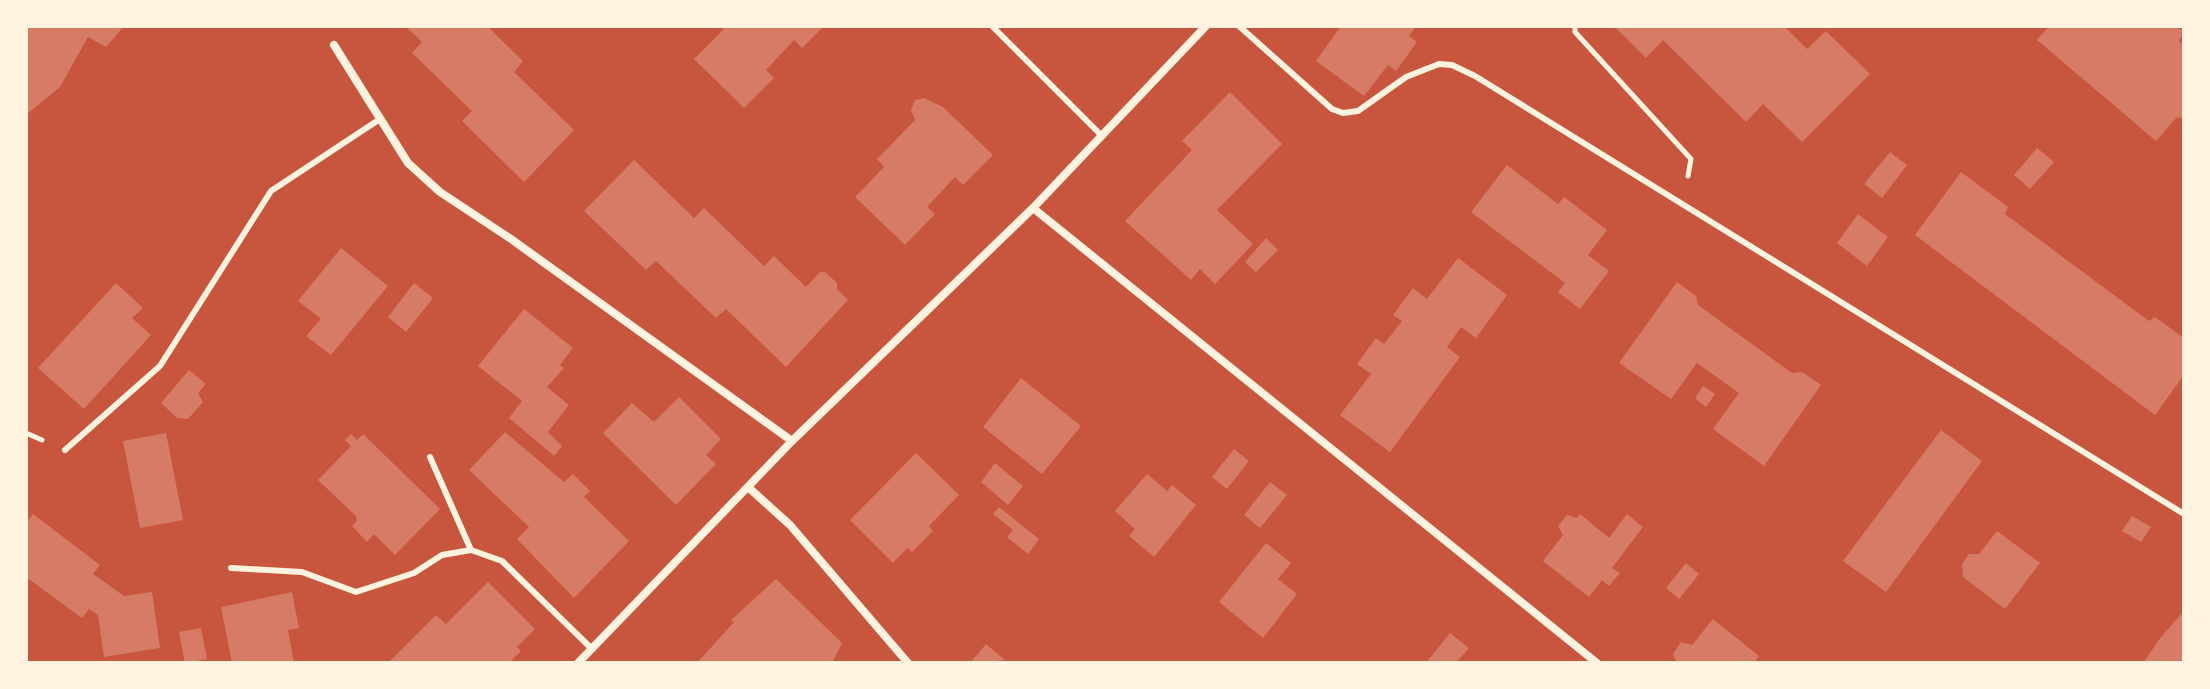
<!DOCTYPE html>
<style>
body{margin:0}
#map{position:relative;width:2210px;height:689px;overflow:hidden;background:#c8553d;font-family:"Archivo Narrow",sans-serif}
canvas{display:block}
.frame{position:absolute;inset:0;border:28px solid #fff3e0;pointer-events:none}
</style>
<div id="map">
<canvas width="2210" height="689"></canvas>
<div class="frame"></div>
</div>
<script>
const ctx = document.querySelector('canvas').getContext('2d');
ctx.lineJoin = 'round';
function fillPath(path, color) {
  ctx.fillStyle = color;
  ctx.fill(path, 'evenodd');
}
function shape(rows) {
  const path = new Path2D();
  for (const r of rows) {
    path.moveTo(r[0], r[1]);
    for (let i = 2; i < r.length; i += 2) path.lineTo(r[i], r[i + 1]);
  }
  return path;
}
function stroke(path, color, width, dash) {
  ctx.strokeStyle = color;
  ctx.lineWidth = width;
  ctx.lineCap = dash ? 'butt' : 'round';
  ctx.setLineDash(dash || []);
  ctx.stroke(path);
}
fillPath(shape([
 [26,26,124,26,106,47,88,37,60,87,26,115],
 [405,26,487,26,523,61,514,72,574,130,524,182,462,121,472,111,412,53,422,42],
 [721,26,824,26,802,48,794,40,766,70,774,78,744,108,694,59,724,29],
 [1341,26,1416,26,1409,36,1417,42,1396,71,1388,65,1364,96,1316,61],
 [1614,26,1784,26,1807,49,1826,31,1870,74,1802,142,1763,104,1746,122,1663,40,1646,58],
 [2049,26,2176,26,2184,32,2179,41,2184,46,2184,117,2176,118,2156,141,2037,40],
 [1230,92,1282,144,1217,210,1253,244,1215,284,1200,269,1191,280,1125,221,1192,150,1182,141],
 [924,98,943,107,993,155,963,185,955,177,927,207,935,214,905,245,855,197,884,167,877,159,915,120,911,110,915,100],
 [2037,148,2054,162,2030,189,2014,175],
 [1890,152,1907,165,1882,198,1864,184],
 [634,160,694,218,704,208,764,266,774,256,806,287,820,272,825,272,837,283,837,289,848,300,786,367,726,309,716,318,656,261,646,270,584,211],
 [1507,165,1558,204,1564,197,1607,230,1588,255,1609,271,1580,309,1558,292,1565,283,1471,212],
 [1961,172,2008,207,2005,214,2052,249,2149,321,2155,317,2184,338,2184,375,2155,415,1915,235],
 [1858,214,1888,237,1867,266,1837,243],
 [1266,238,1278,250,1256,272,1245,262],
 [341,248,388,286,331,355,306,336,321,319,298,301],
 [1458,258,1507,295,1476,338,1461,327,1447,347,1460,357,1390,452,1340,415,1371,374,1357,364,1376,338,1384,344,1402,321,1393,315,1413,288,1427,299],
 [1677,282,1696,296,1698,305,1792,373,1802,372,1821,385,1764,466,1713,429,1739,393,1697,363,1671,399,1619,363],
 [116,283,143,308,132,318,151,335,84,409,38,368],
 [414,283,433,298,406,332,388,317],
 [524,309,573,348,560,365,564,368,547,387,569,405,548,432,562,446,554,456,509,418,522,401,478,366],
 [189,370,206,384,198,393,203,402,188,419,177,418,161,403],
 [1021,378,1081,426,1042,474,983,427],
 [1703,386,1715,394,1706,407,1695,398],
 [679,397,721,439,706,455,716,464,676,505,603,433,632,403,654,422],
 [1941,430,1982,461,1886,592,1843,561],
 [505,432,564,482,573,474,590,491,584,497,629,541,574,598,517,539,529,527,469,470],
 [166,433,183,520,140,528,123,441],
 [351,434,357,440,363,434,440,509,395,555,374,534,367,542,352,526,357,521,356,516,318,480,351,446,345,440],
 [1234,449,1249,461,1227,489,1212,477],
 [916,453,959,495,929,526,933,531,912,552,907,548,893,563,850,520],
 [995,463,1023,486,1008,505,981,482],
 [1147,474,1167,491,1172,485,1196,505,1154,557,1129,536,1135,529,1115,511],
 [1270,482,1287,495,1260,528,1244,515],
 [999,507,1039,539,1028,554,1007,537,1013,530,993,514],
 [33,514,100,565,93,574,124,596,152,592,160,648,104,657,98,615,89,609,82,618,26,577,26,523],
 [1580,514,1609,538,1627,514,1643,527,1612,568,1620,573,1609,586,1602,580,1589,597,1543,561,1563,535,1558,526,1567,515,1577,518],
 [2132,516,2151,527,2141,542,2122,531],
 [1997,531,2040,563,2005,609,1963,577,1962,564,1969,554,1979,554],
 [1266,543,1291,563,1278,579,1297,594,1263,638,1219,602],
 [1686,563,1699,574,1679,599,1666,588],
 [776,579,842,643,832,663,697,663,734,622,731,620],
 [488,582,535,629,517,647,521,651,509,663,388,663,436,615,446,624],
 [292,592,299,628,288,630,294,663,232,663,221,607],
 [2184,611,2184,663,2143,663,2161,637],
 [1713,619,1759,656,1754,663,1676,661,1673,654,1681,642,1692,645],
 [201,628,207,659,185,663,179,632],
 [1450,633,1469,648,1456,663,1426,663],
 [986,644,1005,660,970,663]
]), '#d67c66');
stroke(shape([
 [1575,26,1575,32,1691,159,1688,176],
 [26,433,42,440]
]), '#fff3e0', 5);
stroke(shape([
 [992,26,1102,136],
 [1239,26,1332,109,1343,113,1358,111,1406,77,1439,64,1452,65,1475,76,2184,514],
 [65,450,160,366,271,191,380,119],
 [430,457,471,550],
 [231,568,302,572,356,592,414,573,442,555,471,550,502,561,592,649]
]), '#fff3e0', 6);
stroke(shape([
 [334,45,408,163,440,192,511,239,792,441],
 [1033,208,1597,663],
 [748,487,790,525,908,663],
 [578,663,792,441,1033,208,1206,26]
]), '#fff3e0', 8);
</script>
